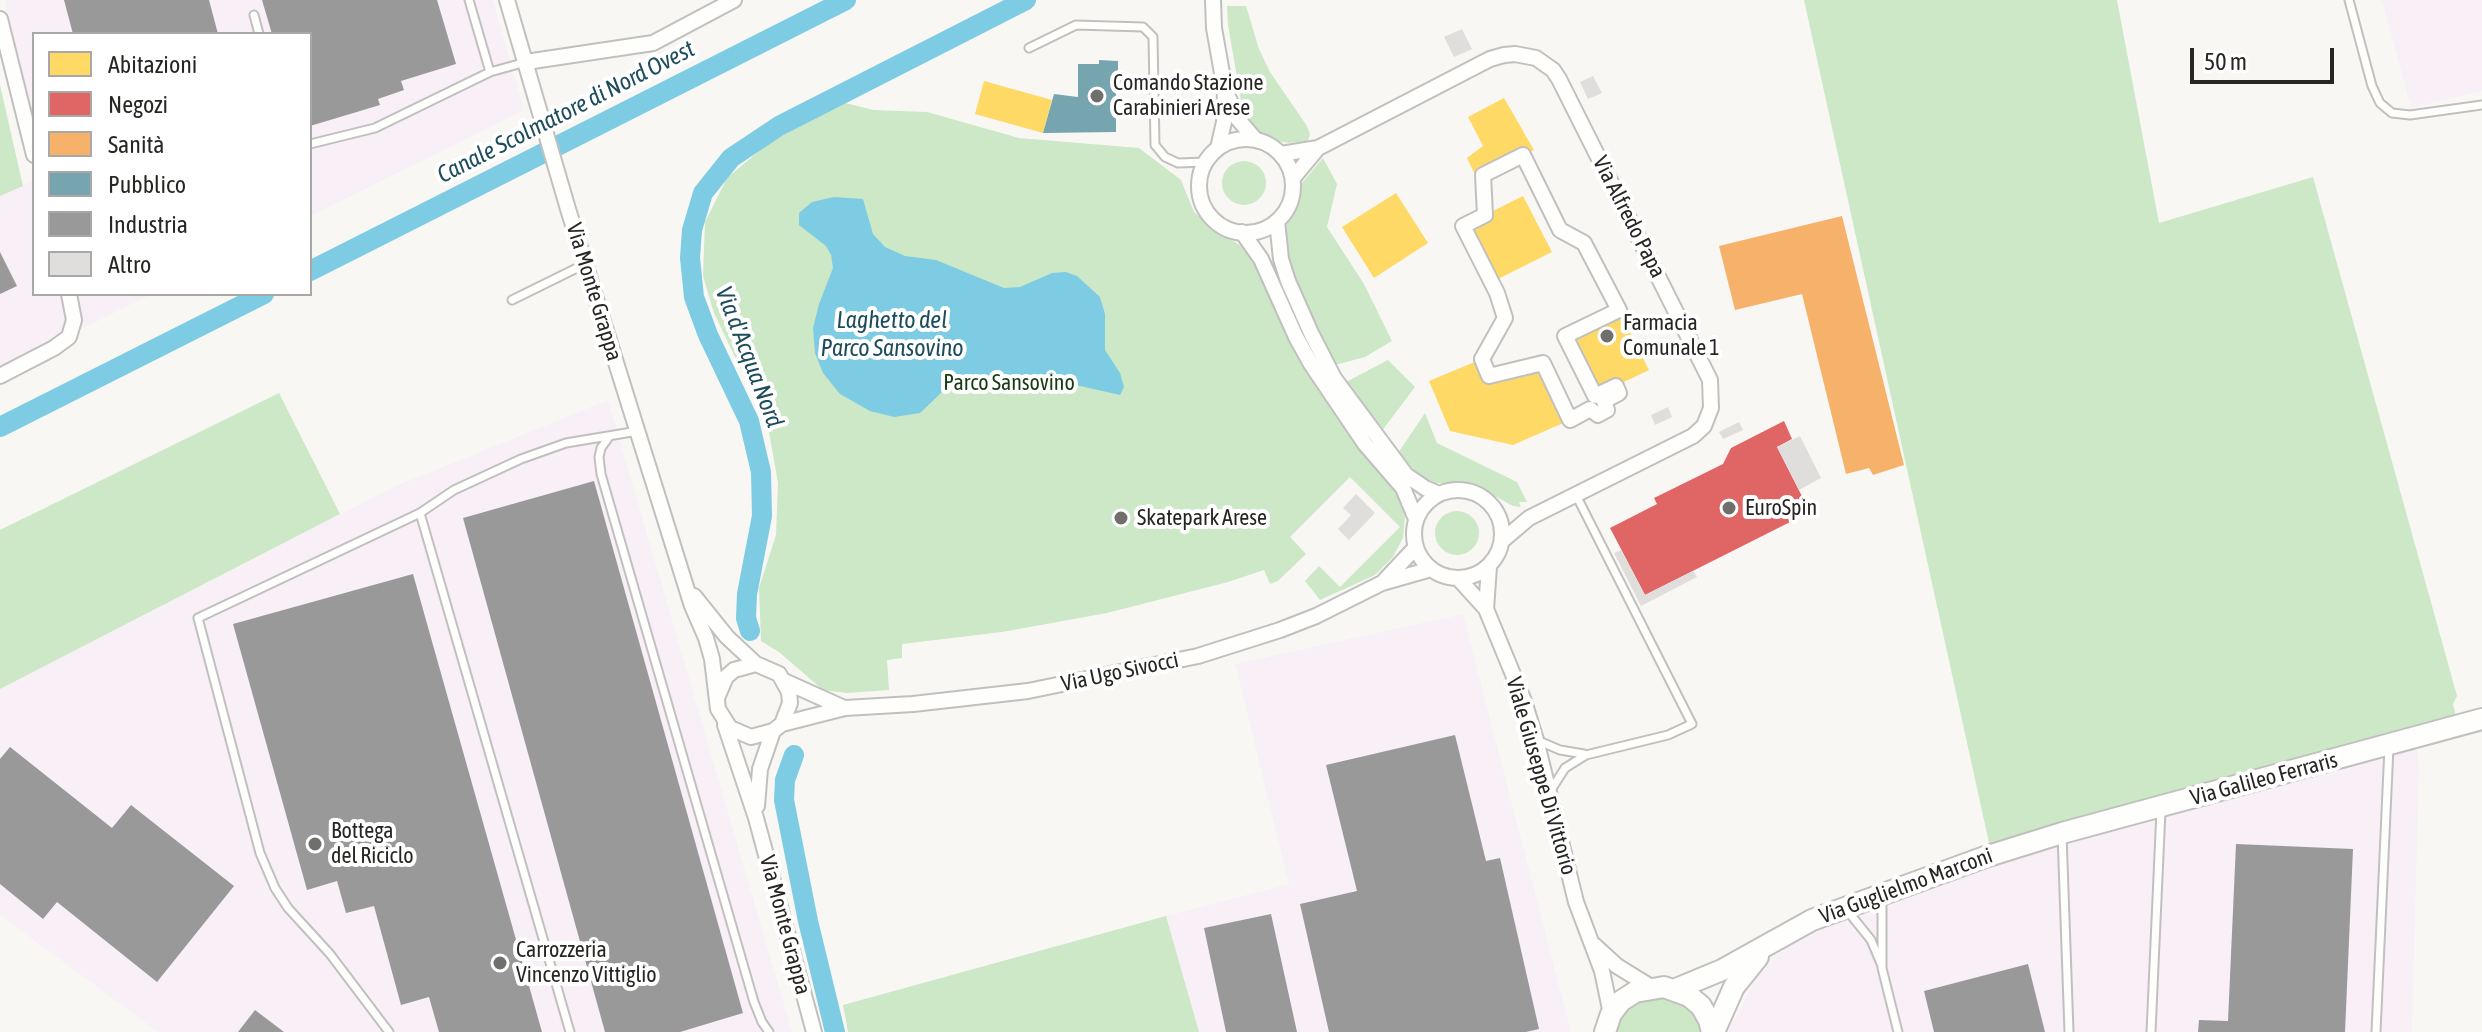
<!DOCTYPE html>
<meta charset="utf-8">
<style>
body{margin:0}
#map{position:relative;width:2482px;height:1032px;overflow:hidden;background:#f9f7f4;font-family:"Asap Condensed",sans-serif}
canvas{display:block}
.legend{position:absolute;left:32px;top:32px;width:280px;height:264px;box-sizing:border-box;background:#fff;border:2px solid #a9a8a7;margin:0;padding:10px 14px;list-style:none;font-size:24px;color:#272623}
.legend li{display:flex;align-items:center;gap:16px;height:40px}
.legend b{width:40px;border:2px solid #a9a8a7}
.scale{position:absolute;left:2190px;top:48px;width:144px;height:36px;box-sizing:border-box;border:4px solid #272623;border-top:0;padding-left:10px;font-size:24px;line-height:28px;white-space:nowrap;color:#272623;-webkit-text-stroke:6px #fff;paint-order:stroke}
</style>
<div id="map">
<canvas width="2482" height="1032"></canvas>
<ul class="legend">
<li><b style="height:22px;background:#ffd966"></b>Abitazioni</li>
<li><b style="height:22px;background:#e06666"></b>Negozi</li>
<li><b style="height:22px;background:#f6b26b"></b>Sanità</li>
<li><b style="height:22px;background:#76a5af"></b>Pubblico</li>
<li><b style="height:22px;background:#999"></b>Industria</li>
<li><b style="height:22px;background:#e0dedc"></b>Altro</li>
</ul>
<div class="scale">50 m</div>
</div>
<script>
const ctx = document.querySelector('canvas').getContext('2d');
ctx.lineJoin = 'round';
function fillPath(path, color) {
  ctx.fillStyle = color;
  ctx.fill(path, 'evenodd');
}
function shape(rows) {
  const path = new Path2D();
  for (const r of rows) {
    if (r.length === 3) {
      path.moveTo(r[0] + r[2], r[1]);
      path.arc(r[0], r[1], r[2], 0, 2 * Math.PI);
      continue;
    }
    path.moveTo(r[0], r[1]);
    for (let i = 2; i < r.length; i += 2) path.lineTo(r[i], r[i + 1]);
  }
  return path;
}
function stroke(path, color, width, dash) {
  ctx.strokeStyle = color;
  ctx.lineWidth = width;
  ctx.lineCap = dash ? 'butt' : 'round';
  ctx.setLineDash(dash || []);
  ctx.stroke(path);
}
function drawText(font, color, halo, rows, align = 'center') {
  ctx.font = font + ' "Asap Condensed",sans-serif';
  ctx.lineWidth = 8;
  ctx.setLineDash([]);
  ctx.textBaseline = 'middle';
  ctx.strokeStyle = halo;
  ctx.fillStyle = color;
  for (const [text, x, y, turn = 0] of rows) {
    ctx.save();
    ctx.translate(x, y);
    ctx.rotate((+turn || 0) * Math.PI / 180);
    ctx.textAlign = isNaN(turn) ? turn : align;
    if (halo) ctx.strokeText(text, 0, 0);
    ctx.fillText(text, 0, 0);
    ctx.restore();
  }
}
fillPath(shape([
 [5,0,493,0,524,110,310,216,310,34,34,34,34,127],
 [2382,0,2482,0,2482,91,2411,108],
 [34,180,34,294,152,294,0,369,0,196],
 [608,400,792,1032,158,1032,0,915,0,689,396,486],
 [1463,614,1571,1032,1199,1032,1166,916,1289,884,1235,664],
 [2417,749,2419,768,2412,1032,1728,1032,1764,963,1806,935,1856,910,2062,845]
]), '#f8eff7');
fillPath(shape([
 [1804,0,2117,0,2159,223,2313,177,2457,696,2453,704,2457,720,1991,852],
 [1227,6,1246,6,1259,49,1270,72,1307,126,1310,134,1308,141,1289,143,1277,141,1260,132,1252,123,1242,106,1228,25],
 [0,85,23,186,0,196],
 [845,103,874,110,927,112,1019,138,1139,148,1181,180,1194,212,1212,228,1246,249,1265,278,1291,340,1316,387,1401,499,1405,517,1403,538,1393,557,1375,575,1320,600,1305,581,1319,566,1340,587,1400,527,1350,477,1290,537,1306,554,1278,581,1270,584,1264,570,1228,582,1107,613,1002,632,902,644,902,658,887,660,889,690,847,693,823,690,779,652,761,641,759,588,776,535,778,483,768,426,714,313,703,276,705,222,727,178,770,142],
 [1323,158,1337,184,1327,227,1364,284,1392,341,1365,357,1335,365,1315,328,1288,262,1285,237,1285,230,1301,184],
 [1244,183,22],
 [1388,360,1415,387,1381,432,1346,382],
 [279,393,340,514,0,689,0,530],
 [1425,413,1437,443,1517,482,1527,502,1519,502,1521,507,1513,506,1471,483,1435,483,1418,474,1398,453],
 [1457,533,22],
 [1166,916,1199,1032,848,1032,843,1005],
 [1668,996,1682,1002,1694,1013,1702,1032,1615,1032,1617,1022,1626,1009,1638,1000]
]), '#cce8c6');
fillPath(shape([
 [834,197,863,199,873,234,885,247,905,256,936,260,1004,288,1020,287,1052,273,1066,272,1077,276,1100,297,1105,314,1105,350,1120,373,1124,387,1120,395,1067,383,1050,387,1039,393,956,387,942,392,920,413,894,417,870,411,840,394,823,373,815,353,813,328,819,304,833,268,831,255,826,246,799,225,799,213,812,202]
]), '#7ecce3');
fillPath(shape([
 [984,81,1052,100,1043,133,975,114],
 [1504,98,1534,150,1477,179,1467,158,1483,146,1468,117],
 [1396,193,1428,243,1374,278,1342,227],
 [1523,196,1552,252,1498,279,1469,223],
 [1619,310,1649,370,1595,396,1565,336],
 [1482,359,1489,376,1538,365,1570,420,1513,445,1450,431,1429,381]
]), '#ffd966');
fillPath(shape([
 [1784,421,1792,439,1777,447,1810,512,1645,595,1610,528,1657,504,1654,498,1723,464,1731,448]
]), '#e06666');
fillPath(shape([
 [1842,216,1904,465,1873,475,1869,468,1846,474,1802,294,1735,310,1719,246]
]), '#f6b26b');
fillPath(shape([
 [1099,60,1118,61,1118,76,1122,76,1122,88,1116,88,1116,132,1043,133,1054,94,1078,97,1078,64,1099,64]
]), '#76a5af');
fillPath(shape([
 [64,0,209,0,218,34,73,34],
 [262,0,437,0,456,64,401,81,404,90,378,99,380,105,310,126,310,34,272,34],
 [0,252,17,286,0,294],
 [594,481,743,1013,680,1032,605,1032,463,518],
 [413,574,542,1032,439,1032,429,997,401,1005,374,906,346,913,337,881,307,890,233,624],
 [1455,735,1486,861,1500,858,1539,1029,1526,1032,1329,1032,1300,904,1357,891,1326,765],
 [10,747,112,828,131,805,234,886,157,982,57,902,43,919,0,884,0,759],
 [2236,844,2353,849,2345,1032,2198,1032,2199,1020,2228,1021],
 [1271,914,1297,1032,1226,1032,1204,928],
 [2028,964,2045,1032,1934,1032,1924,991],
 [255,1010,284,1032,238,1032]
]), '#999');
stroke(shape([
 [310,271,846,0],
 [0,427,264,294],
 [750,631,746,618,747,594,762,516,761,472,749,421,708,335,694,297,690,258,692,230,703,193,731,158,779,126,1026,0],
 [794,755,785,780,784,800,808,921,835,1032]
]), '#7ecce3', 20);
fillPath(shape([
 [1462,29,1472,49,1454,57,1444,37],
 [1593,76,1602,93,1588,99,1580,82],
 [1668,407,1672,417,1655,425,1651,415],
 [1739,422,1743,430,1723,439,1719,432],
 [1800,436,1821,478,1799,490,1777,447],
 [1356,494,1375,513,1349,540,1338,529,1351,515,1343,508],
 [1621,550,1645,595,1693,571,1697,577,1641,606,1614,553]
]), '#e0dedc');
const lane = shape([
 [469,0,490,72,526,62],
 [2349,0,2372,86,2380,103,2392,113,2410,115,2482,105],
 [254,15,259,34],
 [1029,48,1076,25,1143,27,1153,37,1155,145,1165,157,1178,163,1206,162],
 [310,144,375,128,490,72],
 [512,300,585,264],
 [609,437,601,448,599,457,601,474,754,1002,762,1022,769,1032],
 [420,513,570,1032],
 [1539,741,1560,750,1584,754],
 [1551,790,1565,768,1586,755,1668,735,1692,724,1576,495],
 [2062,834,2069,1032],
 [1882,896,1882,968,1898,1032],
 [1846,909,1871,940,1882,966],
 [389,1032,330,954,288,908,275,888,260,853,198,618,420,513,454,490,521,459,566,443,638,431],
 [2151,1032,2161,810],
 [2376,1032,2389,747]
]);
const street = shape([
 [507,0,568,209,692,606,706,638,712,659,718,709,730,728,751,737,773,731,782,724,790,703,789,692,779,674,756,664,734,670,726,677,717,698],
 [1213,0,1214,28,1225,90,1224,122,1218,148],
 [0,19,34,155],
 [526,62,653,43,734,0],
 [1227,94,1237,118,1255,139],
 [1246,186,47],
 [1281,154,1318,148,1490,59,1504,55,1515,54,1536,58,1553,70,1559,79,1710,380,1711,408,1704,426,1693,436,1529,518,1502,541],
 [1523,155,1560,230,1584,243,1619,310,1565,336,1595,396,1616,386,1619,393,1604,401,1607,410,1598,415,1590,409,1570,420,1543,363,1489,376,1482,359,1505,318,1497,293,1463,226,1485,215,1483,175,1523,155],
 [1293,178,1318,148],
 [1277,221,1281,259,1288,281,1311,333,1334,378,1406,475,1425,488,1439,494],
 [1242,232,1261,259,1296,337,1311,364,1365,444,1403,488,1416,519],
 [0,376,54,348,69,337,74,320,69,294],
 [1458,534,44],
 [1458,578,1486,609,1524,701,1536,740,1576,902,1602,971,1611,1014],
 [1385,580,1416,547],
 [694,596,727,637,756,664],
 [1486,609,1489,567],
 [784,681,844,708],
 [782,724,845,708,913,704,1028,691,1198,656,1280,630,1316,616,1382,583,1431,569],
 [725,725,756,818,814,1032],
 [757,806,760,769,773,731],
 [1594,945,1617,966,1651,987]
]);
const secondary = shape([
 [1676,989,1722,970,1812,920,1985,857,2062,833,2482,719],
 [1605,1032,1611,1014,1621,1001,1635,992,1664,987,1689,996,1701,1006,1709,1020,1712,1032],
 [1714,1032,1734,987,1758,957]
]);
stroke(lane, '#c1c0be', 11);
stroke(street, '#c1c0be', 18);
stroke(secondary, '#c1c0be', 24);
stroke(lane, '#fefefd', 7);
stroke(street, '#fefefd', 14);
stroke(secondary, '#fefefd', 20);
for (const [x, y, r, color] of [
 [1097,96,8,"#706f6c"],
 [1607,336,8,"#706f6c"],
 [1729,508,8,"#706f6c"],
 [1121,518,8,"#706f6c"],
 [315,844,8,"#706f6c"],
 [500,963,8,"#706f6c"]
]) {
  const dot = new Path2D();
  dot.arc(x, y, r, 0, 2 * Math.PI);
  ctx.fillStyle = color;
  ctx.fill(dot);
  stroke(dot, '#fff', 3);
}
drawText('22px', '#272623', '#fff', [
 ["Comando Stazione",1113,83],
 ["Carabinieri Arese",1113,108],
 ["Farmacia",1623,323],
 ["Comunale 1",1623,348],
 ["EuroSpin",1745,508],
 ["Skatepark Arese",1137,518],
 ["Bottega",331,831],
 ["del Riciclo",331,856],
 ["Carrozzeria",516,950],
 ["Vincenzo Vittiglio",516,975]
], 'left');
drawText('22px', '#272623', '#fff', [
 ["Via Alfredo Papa",1629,217,63],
 ["Via Monte Grappa",594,292,73],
 ["Via Ugo Sivocci",1120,672,-12],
 ["Viale Giuseppe Di Vittorio",1541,776,74],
 ["Via Galileo Ferraris",2264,779,-15],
 ["Via Guglielmo Marconi",1906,886,-20],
 ["Via Monte Grappa",785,925,75]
]);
drawText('22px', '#153d10', '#fff', [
 ["Parco Sansovino",1009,383]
]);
drawText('italic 24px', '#1d4d5c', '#fff', [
 ["Canale Scolmatore di Nord Ovest",566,112,-27],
 ["Laghetto del",892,320],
 ["Parco Sansovino",892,348],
 ["Via d'Acqua Nord",749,357,69]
]);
</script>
